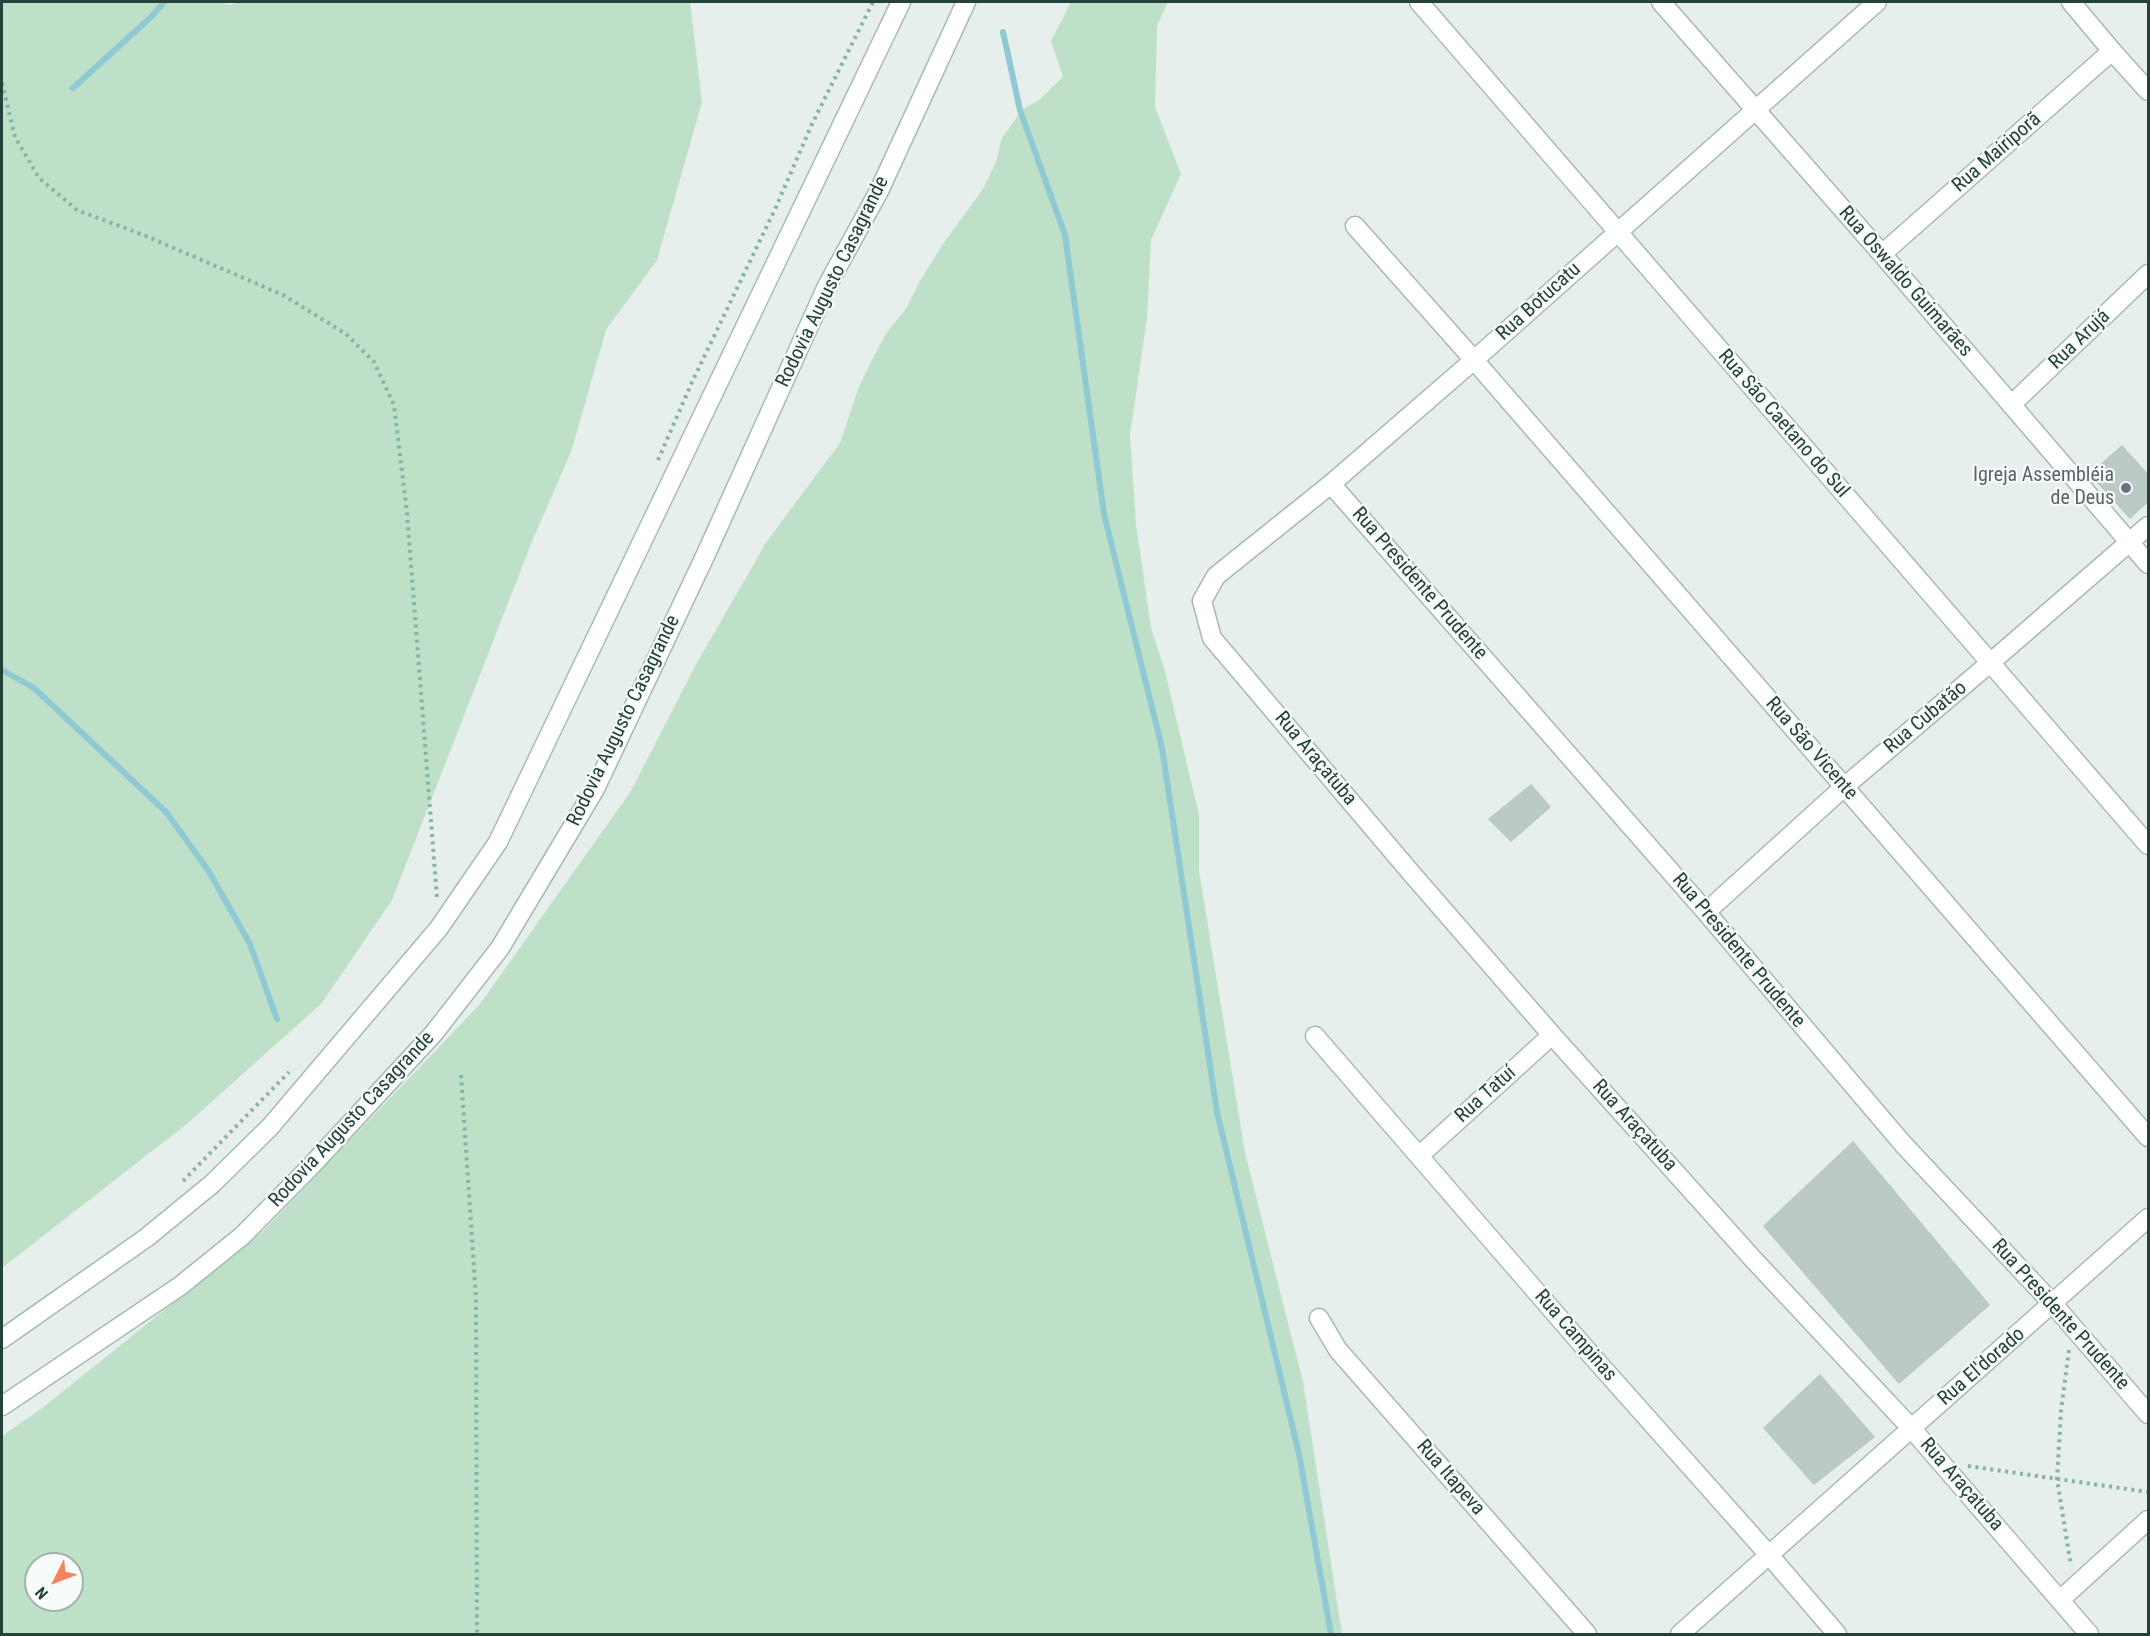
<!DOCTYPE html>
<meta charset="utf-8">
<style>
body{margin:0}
#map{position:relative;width:2150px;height:1636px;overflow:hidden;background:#e6efeb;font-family:"Roboto Condensed",sans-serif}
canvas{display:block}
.frame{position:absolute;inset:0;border:3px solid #24423a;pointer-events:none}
.north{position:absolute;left:24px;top:1552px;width:60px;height:60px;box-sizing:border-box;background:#f7fbf9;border:2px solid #a3b1ad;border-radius:50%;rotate:228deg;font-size:16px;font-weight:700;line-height:24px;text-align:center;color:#24423a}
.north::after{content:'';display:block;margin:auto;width:21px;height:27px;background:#f4845f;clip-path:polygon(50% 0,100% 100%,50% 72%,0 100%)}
</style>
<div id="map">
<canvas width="2150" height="1636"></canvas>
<div class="frame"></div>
<div class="north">N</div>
</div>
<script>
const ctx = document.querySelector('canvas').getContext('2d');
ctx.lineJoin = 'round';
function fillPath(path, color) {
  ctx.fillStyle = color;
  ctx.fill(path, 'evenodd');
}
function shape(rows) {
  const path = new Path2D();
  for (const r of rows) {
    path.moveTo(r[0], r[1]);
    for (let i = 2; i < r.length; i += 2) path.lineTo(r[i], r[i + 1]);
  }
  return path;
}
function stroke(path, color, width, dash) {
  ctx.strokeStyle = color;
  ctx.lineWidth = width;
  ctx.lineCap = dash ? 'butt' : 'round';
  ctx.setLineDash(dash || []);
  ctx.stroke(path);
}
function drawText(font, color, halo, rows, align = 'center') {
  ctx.font = font + ' "Roboto Condensed",sans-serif';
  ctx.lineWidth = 4.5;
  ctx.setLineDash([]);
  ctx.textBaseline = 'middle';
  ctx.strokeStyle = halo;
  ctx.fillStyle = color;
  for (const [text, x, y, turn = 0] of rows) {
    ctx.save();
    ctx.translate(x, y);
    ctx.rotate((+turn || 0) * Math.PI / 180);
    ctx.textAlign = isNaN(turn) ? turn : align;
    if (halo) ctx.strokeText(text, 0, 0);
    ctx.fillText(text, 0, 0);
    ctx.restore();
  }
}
fillPath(shape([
 [2,2,220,2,230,5,240,2,690,2,702,102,657,260,606,330,571,452,533,539,392,900,322,1003,188,1123,2,1268],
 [1071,2,1168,2,1157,26,1155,107,1181,174,1151,240,1147,318,1130,435,1136,524,1151,628,1165,671,1199,815,1199,871,1245,1153,1303,1382,1342,1634,2,1634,2,1436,41,1409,264,1230,480,1004,631,791,694,668,767,541,840,443,858,389,871,362,887,332,906,309,920,281,943,244,983,189,996,162,1002,138,1023,109,1039,100,1063,77,1051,41],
 [36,1564,72,1564,72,1600,36,1600]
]), '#bfe0c8');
stroke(shape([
 [1003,32,1020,110,1065,235,1104,514,1162,748,1217,1112,1299,1454,1331,1634],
 [73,88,151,17,164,2],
 [2,670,34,688,166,812,208,870,250,944,277,1019]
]), '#8ec9d4', 6);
const building = shape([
 [2122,446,2148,475,2148,501,2130,518,2090,474,2122,446],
 [1531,785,1550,807,1511,841,1489,819,1531,785],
 [1853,1142,1989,1305,1899,1383,1764,1226,1853,1142],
 [1820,1375,1874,1437,1814,1484,1764,1428,1820,1375]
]);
fillPath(building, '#bbcac4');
stroke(building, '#b8c9c2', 1.5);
const street = shape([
 [1419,2,2148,845],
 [1661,2,1882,254,2148,564],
 [1877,2,1474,360,1331,484,1216,576,1202,601,1212,638,1412,874,1552,1035,1753,1259,1912,1429,2089,1634],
 [1355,226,1474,360,2148,1137],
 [1882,254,2112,51],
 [2011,405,2148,274],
 [1331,484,1706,912,1903,1144,2053,1304,2148,1414],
 [1706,912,1844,787,1990,663,2148,526],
 [1315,1036,1592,1356,1769,1555,1837,1634],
 [1420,1155,1552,1035],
 [1319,1318,1338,1350,1587,1634],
 [2060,1600,2148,1520],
 [1680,1634,2148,1218]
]);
const secondary = shape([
 [2071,2,2112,51,2148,91],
 [2,1339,146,1238,212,1184,270,1127,439,928,498,842,901,2],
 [2,1406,180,1286,242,1236,312,1165,434,1033,500,948,595,789,706,554,827,286,879,191,966,2]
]);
stroke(street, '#a8b8b2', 21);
stroke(secondary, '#a4bbb3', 21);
stroke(shape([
 [2,83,15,137,39,178,77,210,146,236,283,295,346,334,374,362,394,405,407,513,437,898],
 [658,460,693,380,776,207,812,124,873,2],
 [461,1075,476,1298,477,1634],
 [183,1181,289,1072],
 [2069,1350,2061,1411,2057,1479,2071,1566],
 [1968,1466,2148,1492]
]), '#86b3a5', 4, [3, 4.5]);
stroke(street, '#fff', 18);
stroke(secondary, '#fff', 18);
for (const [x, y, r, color] of [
 [2126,488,6,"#6b7280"]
]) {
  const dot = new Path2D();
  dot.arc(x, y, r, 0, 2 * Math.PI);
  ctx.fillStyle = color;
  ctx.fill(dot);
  stroke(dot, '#f7fbf9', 2);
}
drawText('20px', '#24423a', '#f7fbf9', [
 ["Rua Mairiporã",1997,153,-41],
 ["Rodovia Augusto Casagrande",833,282,-64],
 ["Rua Oswaldo Guimarães",1905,282,49],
 ["Rua Botucatu",1539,302,-42],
 ["Rua Arujá",2080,340,-44],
 ["Rua São Caetano do Sul",1783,424,49],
 ["Rua Presidente Prudente",1419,584,49],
 ["Rua Cubatão",1926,718,-40],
 ["Rodovia Augusto Casagrande",624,721,-64],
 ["Rua São Vicente",1811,749,49],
 ["Rua Araçatuba",1315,759,50],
 ["Rua Presidente Prudente",1738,951,50],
 ["Rua Tatuí",1486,1095,-42],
 ["Rodovia Augusto Casagrande",352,1120,-47],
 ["Rua Araçatuba",1634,1126,48],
 ["Rua Presidente Prudente",2060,1315,48],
 ["Rua Campinas",1575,1336,49],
 ["Rua El'dorado",1982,1367,-41],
 ["Rua Itapeva",1450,1478,49],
 ["Rua Araçatuba",1961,1485,49]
]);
drawText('20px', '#5b616d', '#f7fbf9', [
 ["Igreja Assembléia",2114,476],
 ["de Deus",2114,499]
], 'right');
</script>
